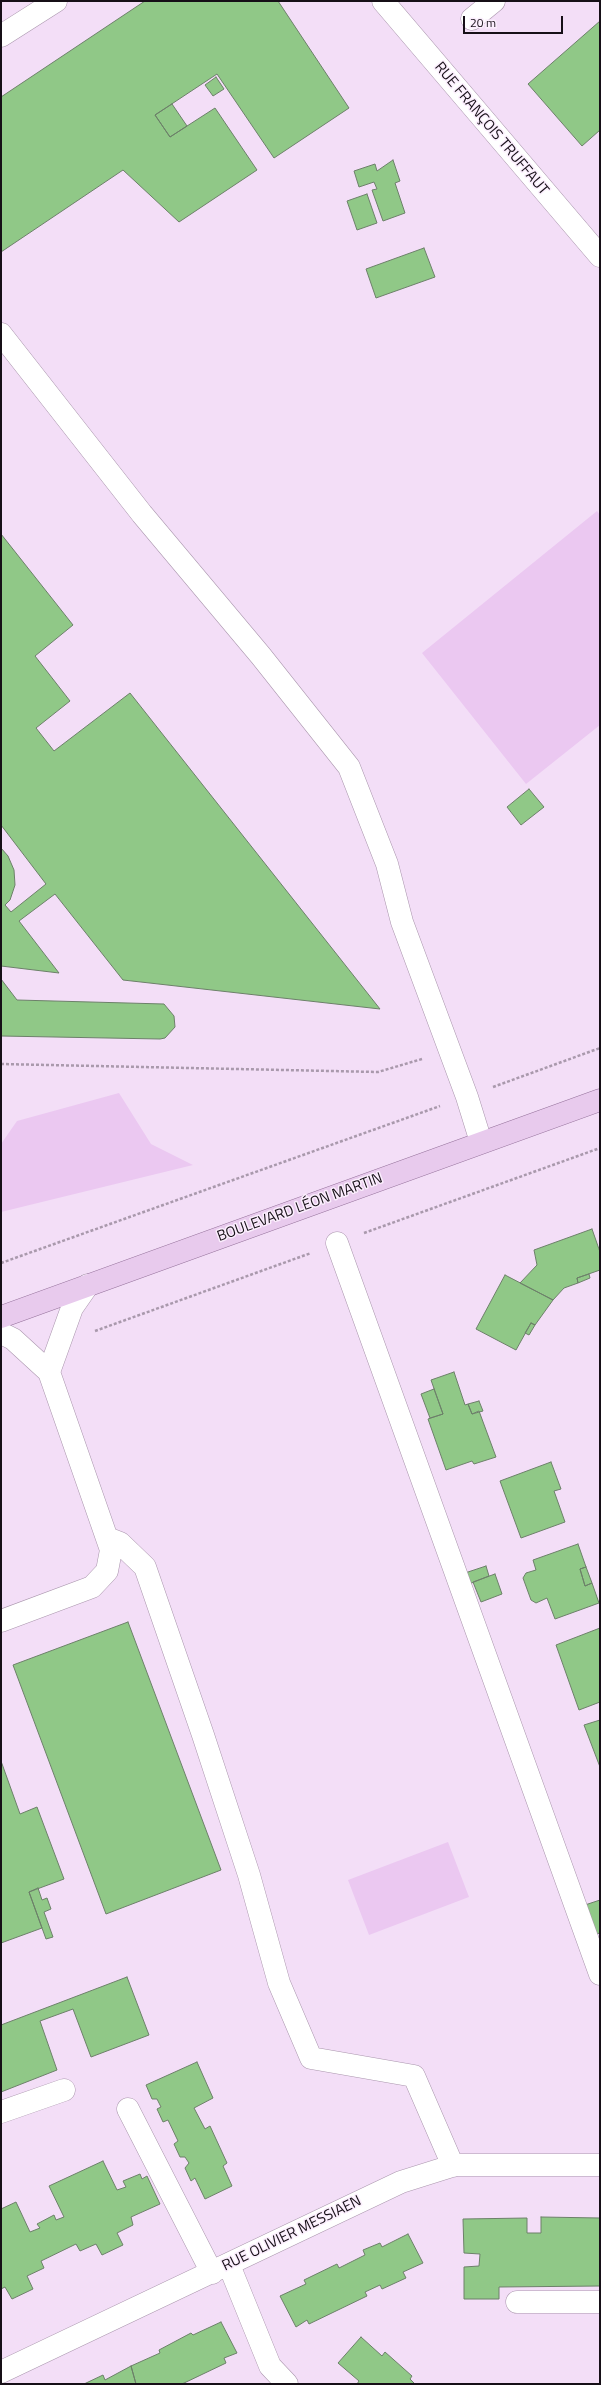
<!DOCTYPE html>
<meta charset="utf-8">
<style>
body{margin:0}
#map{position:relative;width:601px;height:2385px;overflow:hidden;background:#f3def7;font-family:"Titillium Web",sans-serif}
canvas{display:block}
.frame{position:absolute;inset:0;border:2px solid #160f17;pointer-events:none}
.scale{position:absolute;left:463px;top:16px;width:100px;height:18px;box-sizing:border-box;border:2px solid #160f17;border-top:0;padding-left:5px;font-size:12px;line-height:14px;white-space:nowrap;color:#160f17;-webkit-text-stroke:3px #fbeefd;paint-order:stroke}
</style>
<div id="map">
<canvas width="601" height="2385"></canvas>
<div class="frame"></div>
<div class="scale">20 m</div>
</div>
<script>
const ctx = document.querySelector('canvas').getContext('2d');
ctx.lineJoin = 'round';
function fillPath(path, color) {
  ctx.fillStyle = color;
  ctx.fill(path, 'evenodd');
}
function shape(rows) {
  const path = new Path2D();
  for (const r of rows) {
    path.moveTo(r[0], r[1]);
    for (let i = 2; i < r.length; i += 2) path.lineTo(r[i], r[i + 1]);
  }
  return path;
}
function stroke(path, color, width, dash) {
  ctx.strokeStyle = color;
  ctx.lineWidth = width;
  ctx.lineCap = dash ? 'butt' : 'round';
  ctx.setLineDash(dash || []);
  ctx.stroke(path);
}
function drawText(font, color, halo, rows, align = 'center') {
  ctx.font = font + ' "Titillium Web",sans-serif';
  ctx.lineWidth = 3;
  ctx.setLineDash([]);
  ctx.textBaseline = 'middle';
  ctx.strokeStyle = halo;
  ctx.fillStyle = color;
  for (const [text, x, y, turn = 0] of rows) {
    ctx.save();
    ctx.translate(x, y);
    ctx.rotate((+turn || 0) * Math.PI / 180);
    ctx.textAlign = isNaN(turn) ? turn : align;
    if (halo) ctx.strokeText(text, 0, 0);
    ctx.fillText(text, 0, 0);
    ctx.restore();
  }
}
fillPath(shape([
 [597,511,600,515,600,725,526,784,422,653],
 [119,1093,151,1144,193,1165,1,1212,1,1144,17,1121],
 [448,1842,469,1897,369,1935,348,1880]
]), '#ebc8f1');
const building = shape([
 [145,1,278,1,349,108,274,158,217,74,155,115,170,137,215,108,257,170,179,222,123,170,1,252,1,97,145,1],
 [600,21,600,130,582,146,528,84,600,21],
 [216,77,224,89,213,96,205,85,216,77],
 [172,104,187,126,170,137,155,115,172,104],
 [393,160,400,181,395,183,405,213,383,221,372,190,377,189,374,182,359,187,354,171,375,164,377,171,393,160],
 [367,194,377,223,357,230,347,201,367,194],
 [424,248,435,277,376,298,366,269,424,248],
 [1,534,73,625,35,656,70,701,36,728,54,751,130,693,380,1009,123,980,55,894,19,921,59,973,1,966,1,848,8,856,14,870,15,885,10,900,5,905,11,912,46,884,1,825,1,534],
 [529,789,544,807,521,825,507,807,529,789],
 [1,979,17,1000,164,1004,174,1016,175,1027,165,1038,160,1039,1,1036,1,979],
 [592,1229,600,1252,600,1270,577,1278,578,1283,564,1288,553,1300,520,1283,537,1265,534,1250,592,1229],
 [589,1274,590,1278,578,1283,577,1278,589,1274],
 [505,1275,553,1300,535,1325,531,1323,516,1350,476,1329,505,1275],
 [531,1323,535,1325,529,1335,525,1333,531,1323],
 [454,1372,465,1405,468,1404,472,1414,479,1411,496,1457,474,1464,472,1461,446,1470,428,1419,443,1414,431,1380,454,1372],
 [434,1389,443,1414,430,1418,421,1394,434,1389],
 [479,1401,483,1411,472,1414,468,1404,479,1401],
 [551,1462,561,1489,554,1491,565,1522,521,1538,500,1481,551,1462],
 [578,1544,586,1567,580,1569,585,1586,592,1583,599,1603,555,1619,547,1598,536,1603,531,1600,523,1578,526,1573,536,1570,533,1560,578,1544],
 [486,1566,489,1576,469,1584,465,1573,486,1566],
 [586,1567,592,1583,585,1586,580,1569,586,1567],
 [495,1574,502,1594,481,1602,473,1582,495,1574],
 [128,1622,221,1870,106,1914,13,1665,128,1622],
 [600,1628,600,1702,579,1710,556,1645,600,1628],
 [600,1720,600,1767,584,1725,600,1720],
 [1,1761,20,1814,37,1807,64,1879,29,1892,42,1928,1,1943,1,1761],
 [38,1888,42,1900,47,1898,51,1909,44,1912,53,1937,46,1939,29,1892,38,1888],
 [600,1900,600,1933,596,1934,585,1905,600,1900],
 [127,1977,149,2035,91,2057,73,2009,40,2021,57,2070,1,2092,1,2025,127,1977],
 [197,2062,213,2098,194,2108,205,2129,210,2126,227,2163,223,2166,232,2186,205,2199,195,2178,191,2181,185,2168,189,2163,185,2157,180,2157,174,2144,178,2141,168,2120,163,2122,157,2109,161,2107,157,2099,152,2099,146,2085,197,2062],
 [103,2161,117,2190,126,2187,123,2181,140,2174,142,2179,147,2176,160,2204,131,2217,133,2225,117,2233,123,2245,102,2255,96,2244,80,2251,76,2244,41,2261,44,2268,27,2276,33,2289,12,2299,5,2287,1,2289,1,2209,16,2202,30,2232,40,2228,37,2224,54,2215,56,2220,64,2217,49,2186,103,2161],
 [541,2217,600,2218,600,2286,499,2287,499,2299,464,2299,464,2267,479,2266,480,2254,464,2253,463,2219,527,2218,527,2233,541,2233,541,2217],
 [408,2234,423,2263,403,2272,406,2278,382,2289,380,2285,365,2292,367,2296,309,2324,307,2320,296,2327,280,2296,306,2284,304,2280,337,2264,339,2268,365,2255,363,2250,380,2243,382,2247,408,2234],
 [221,2322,237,2353,224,2358,226,2363,182,2384,136,2384,131,2366,160,2353,159,2350,191,2333,193,2335,221,2322],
 [361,2337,382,2356,385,2352,412,2376,410,2379,415,2384,357,2384,359,2381,338,2363,361,2337],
 [131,2366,136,2384,84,2384,103,2375,105,2380,131,2366]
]);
fillPath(building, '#90c887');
stroke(building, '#6c8069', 1);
const minor = shape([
 [383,1,600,256],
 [472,19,494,1],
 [1,36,56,1],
 [1,334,142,514,261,656,349,767,387,864,402,922,467,1097,481,1142],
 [337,1243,600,1974],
 [1,1333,13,1339,49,1372,72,1308,88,1285],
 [107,1538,120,1543,145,1567,203,1735,249,1875,279,1983,311,2058,414,2076,453,2166],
 [1,1621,92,1587,107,1571,111,1550,49,1372],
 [128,2109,212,2273],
 [1,2112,64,2090],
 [229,2265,270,2366,287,2384],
 [517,2302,600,2302],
 [1,2372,401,2182,455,2165,600,2165]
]);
const major = shape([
 [1,1317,600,1100]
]);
stroke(minor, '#aa96ad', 23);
stroke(major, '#94719a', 23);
stroke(shape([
 [1,1064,378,1072,422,1059],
 [493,1087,600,1048],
 [364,1233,600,1148],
 [1,1263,440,1106],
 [95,1331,311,1253]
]), '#a999ac', 2.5, [3, 2]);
stroke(minor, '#fff', 22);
stroke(major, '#e8caed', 22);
drawText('15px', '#160f17', '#fbeefd', [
 ["RUE FRANÇOIS TRUFFAUT",491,129,50],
 ["BOULEVARD LÉON MARTIN",300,1208,-20],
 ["RUE OLIVIER MESSIAEN",292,2234,-26]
]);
</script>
